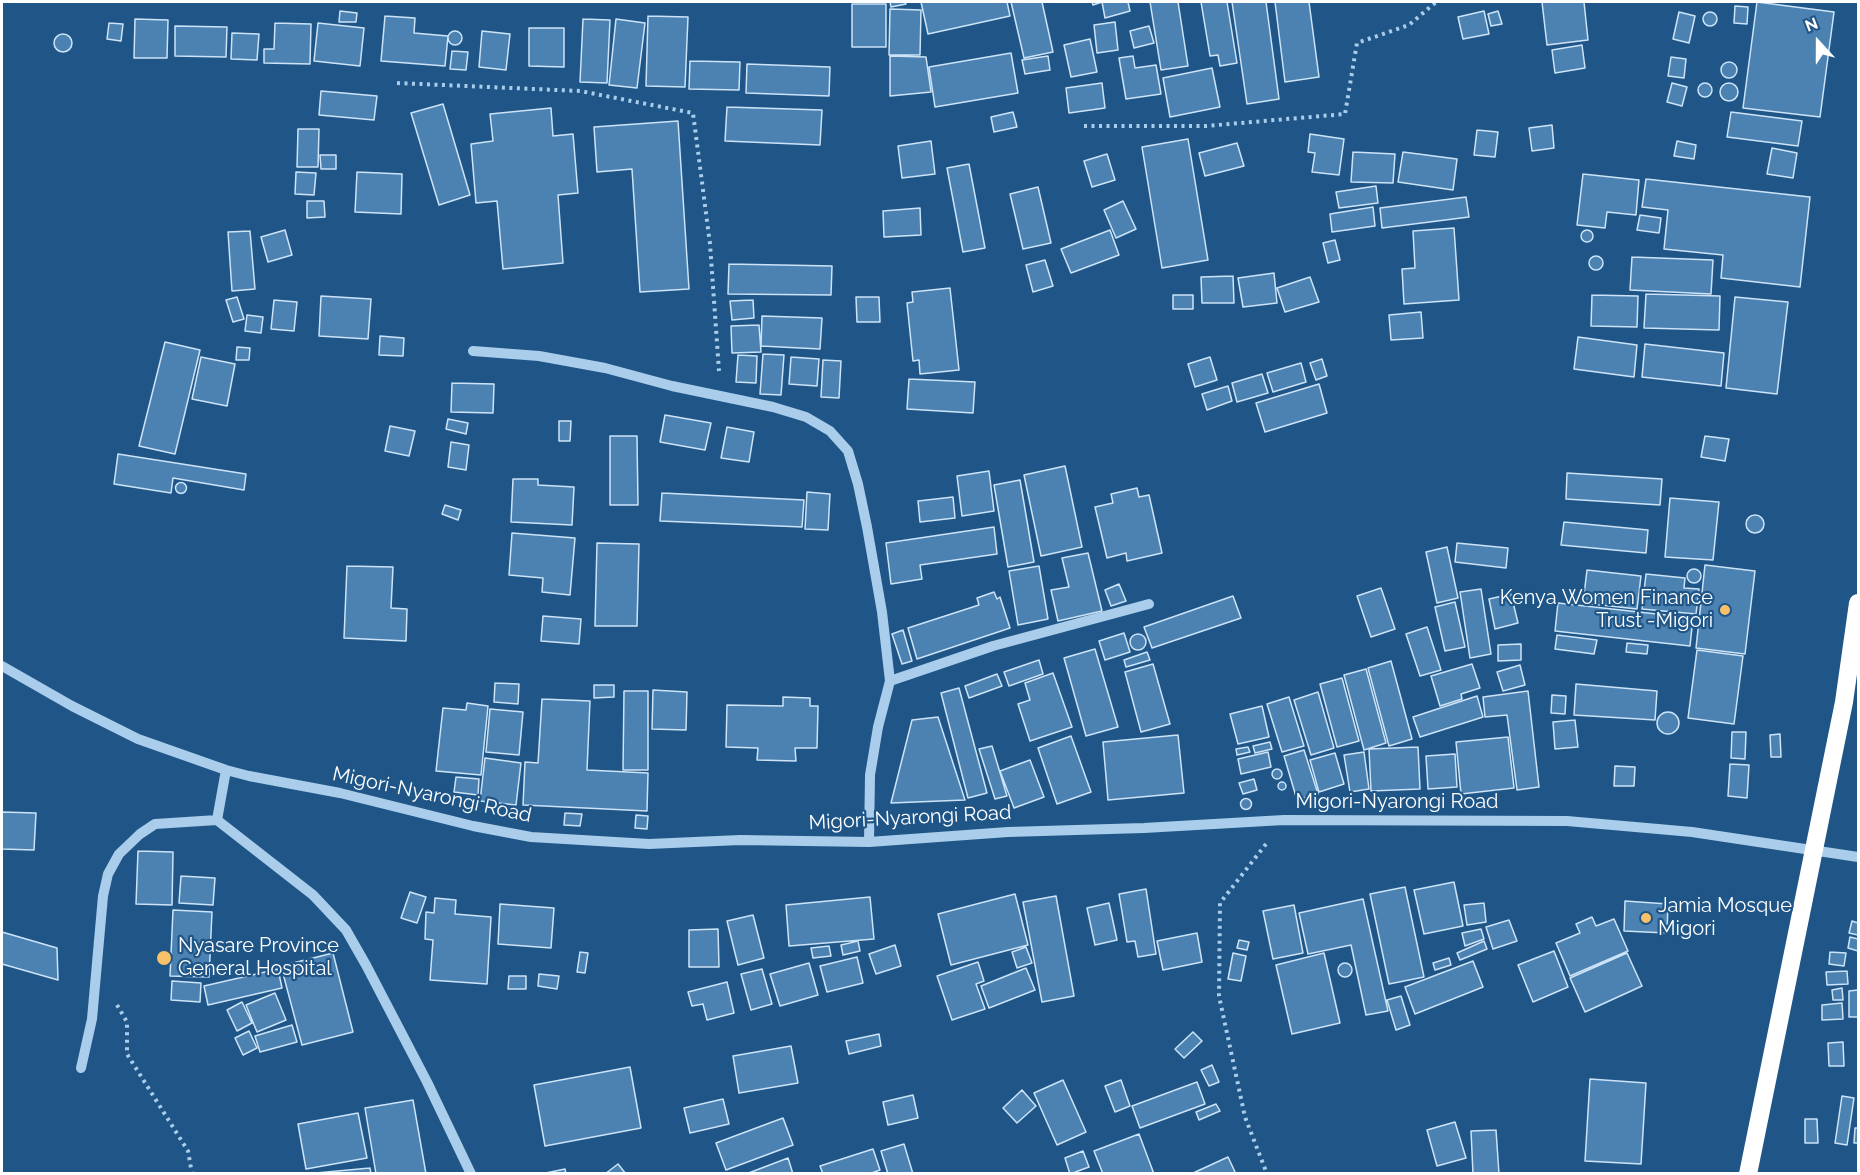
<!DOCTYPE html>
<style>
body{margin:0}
#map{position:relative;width:1860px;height:1175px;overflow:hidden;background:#1f5687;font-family:Raleway,sans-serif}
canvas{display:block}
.frame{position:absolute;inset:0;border:3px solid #fff;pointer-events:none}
.north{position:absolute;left:1788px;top:12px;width:60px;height:60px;-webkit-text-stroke:4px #1f5687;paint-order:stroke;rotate:339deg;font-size:16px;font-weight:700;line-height:24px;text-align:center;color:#fff}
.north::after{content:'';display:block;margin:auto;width:21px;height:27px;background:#fff;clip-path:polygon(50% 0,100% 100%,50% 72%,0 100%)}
</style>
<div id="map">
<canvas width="1860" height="1175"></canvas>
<div class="frame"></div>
<div class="north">N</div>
</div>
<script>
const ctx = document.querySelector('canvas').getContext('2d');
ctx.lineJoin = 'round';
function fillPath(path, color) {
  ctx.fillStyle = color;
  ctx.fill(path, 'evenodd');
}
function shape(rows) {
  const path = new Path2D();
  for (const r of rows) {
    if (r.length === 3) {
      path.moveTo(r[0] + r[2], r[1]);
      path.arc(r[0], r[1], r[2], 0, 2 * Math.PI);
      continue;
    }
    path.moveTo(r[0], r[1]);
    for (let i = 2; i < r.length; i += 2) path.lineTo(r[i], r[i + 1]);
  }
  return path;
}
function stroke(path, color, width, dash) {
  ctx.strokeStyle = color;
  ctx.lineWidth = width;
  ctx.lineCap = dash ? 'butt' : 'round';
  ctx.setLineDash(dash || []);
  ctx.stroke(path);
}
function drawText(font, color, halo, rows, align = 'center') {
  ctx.font = font + ' Raleway,sans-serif';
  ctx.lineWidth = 4.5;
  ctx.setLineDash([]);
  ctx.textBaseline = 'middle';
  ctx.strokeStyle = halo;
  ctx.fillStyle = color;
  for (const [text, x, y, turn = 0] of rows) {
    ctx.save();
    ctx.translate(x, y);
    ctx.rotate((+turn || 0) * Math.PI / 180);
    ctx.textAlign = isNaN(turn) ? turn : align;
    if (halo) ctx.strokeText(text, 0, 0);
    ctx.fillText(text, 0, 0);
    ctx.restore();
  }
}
const building = shape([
 [890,2,905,2,906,4,891,7,890,2],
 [921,2,1007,2,1010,16,928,34,921,2],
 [1011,2,1042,2,1053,52,1024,58,1011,2],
 [1092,2,1128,2,1130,11,1105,18,1102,2,1093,5,1092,2],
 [1150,2,1178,2,1188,66,1161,70,1150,2],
 [1201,2,1227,2,1237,63,1220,66,1218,55,1210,56,1201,2],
 [1232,2,1266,2,1279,99,1247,104,1232,2],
 [1275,2,1309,2,1319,77,1285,82,1275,2],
 [1542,2,1584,2,1588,40,1547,45,1542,2],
 [1757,2,1834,12,1820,117,1743,108,1757,2],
 [852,4,886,4,886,47,852,47,852,4],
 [1735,6,1748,7,1747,24,1734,23,1735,6],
 [890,9,921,10,920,55,889,55,890,9],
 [340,11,357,13,356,22,339,22,340,11],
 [1484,11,1489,34,1463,39,1458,17,1484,11],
 [1498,11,1502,24,1491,26,1488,14,1498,11],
 [1710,19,7],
 [1679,12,1695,16,1689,43,1673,39,1679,12],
 [385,16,415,18,414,33,448,36,445,66,381,61,385,16],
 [648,16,688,17,685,87,646,86,648,16],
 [135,19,168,20,167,58,134,58,135,19],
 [583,19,610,20,607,83,580,82,583,19],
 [616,19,645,23,637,88,609,85,616,19],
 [1115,22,1118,50,1097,53,1094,25,1115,22],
 [109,23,123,24,121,41,107,39,109,23],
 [275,23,311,24,310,64,264,63,264,49,274,49,275,23],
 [318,23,364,28,360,66,314,61,318,23],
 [175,26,227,27,226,57,175,56,175,26],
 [1149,26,1154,43,1134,48,1130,31,1149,26],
 [529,28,564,28,564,67,529,66,529,28],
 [482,31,510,34,506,70,479,67,482,31],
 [455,38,7],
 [232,33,259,34,257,60,231,59,232,33],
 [63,43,9],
 [1090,39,1097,72,1071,77,1064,45,1090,39],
 [1582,45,1585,68,1555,73,1552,50,1582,45],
 [452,51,468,52,466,70,450,69,452,51],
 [1011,53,1018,93,935,107,929,67,1011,53],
 [890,56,926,57,931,92,890,96,890,56],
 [1048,56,1050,70,1025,74,1022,60,1048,56],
 [1133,56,1135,68,1156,65,1161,94,1126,99,1119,58,1133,56],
 [1671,57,1686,59,1684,78,1668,76,1671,57],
 [690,61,740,62,739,90,689,89,690,61],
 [1729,70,8],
 [747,64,830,67,829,96,746,93,747,64],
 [1212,68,1220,107,1170,117,1163,78,1212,68],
 [1102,83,1105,108,1069,113,1066,88,1102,83],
 [1672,83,1687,87,1682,106,1667,102,1672,83],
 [1705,90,7],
 [1729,92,9],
 [321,91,377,96,374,120,319,115,321,91],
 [443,104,470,195,439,205,411,113,443,104],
 [727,107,822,110,820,145,725,141,727,107],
 [551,108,553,136,573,134,578,193,558,195,563,263,503,269,497,201,476,203,471,144,493,141,490,114,551,108],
 [1013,112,1017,127,994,132,991,117,1013,112],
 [1731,112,1802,121,1798,146,1727,137,1731,112],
 [678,121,689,289,640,292,632,169,597,172,594,127,678,121],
 [1552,125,1554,148,1532,151,1529,128,1552,125],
 [298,129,319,129,318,167,297,167,298,129],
 [1477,130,1498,132,1495,157,1474,155,1477,130],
 [1310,134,1344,139,1339,175,1312,172,1315,153,1308,152,1310,134],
 [1188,139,1208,260,1162,268,1142,147,1188,139],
 [931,141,935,174,902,178,898,146,931,141],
 [1677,141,1696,145,1694,159,1674,156,1677,141],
 [1237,143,1244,166,1205,176,1199,153,1237,143],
 [1772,148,1797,153,1793,178,1767,174,1772,148],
 [1353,152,1395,154,1393,183,1351,182,1353,152],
 [1403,152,1457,159,1453,190,1398,182,1403,152],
 [1107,154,1115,180,1092,187,1084,161,1107,154],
 [320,155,336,155,336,169,321,169,320,155],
 [969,164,985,248,963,252,947,168,969,164],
 [296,172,316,173,314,195,295,194,296,172],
 [357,172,402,174,401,214,355,212,357,172],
 [1583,174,1639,180,1636,215,1607,212,1605,228,1577,225,1583,174],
 [1646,179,1810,197,1800,287,1721,278,1723,255,1664,249,1668,210,1642,207,1646,179],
 [1376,186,1378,203,1339,208,1336,192,1376,186],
 [1038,187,1051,243,1023,249,1010,194,1038,187],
 [1466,197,1469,217,1382,228,1380,208,1466,197],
 [307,201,324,201,325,217,307,218,307,201],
 [1123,201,1136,229,1116,238,1104,210,1123,201],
 [1373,207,1375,226,1332,232,1330,214,1373,207],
 [920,208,921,235,884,237,883,211,920,208],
 [1640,215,1661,218,1659,233,1637,230,1640,215],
 [1454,228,1459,300,1404,304,1402,269,1415,268,1413,231,1454,228],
 [1587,236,6],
 [285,230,292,255,268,262,261,237,285,230],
 [1110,230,1119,255,1071,273,1061,249,1110,230],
 [250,231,255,289,232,291,228,232,250,231],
 [1335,240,1340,260,1328,263,1323,243,1335,240],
 [1596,263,7],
 [1632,257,1713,260,1711,294,1630,290,1632,257],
 [1045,260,1053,286,1033,292,1026,265,1045,260],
 [729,264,832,266,831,295,728,294,729,264],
 [1274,273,1277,303,1243,307,1238,278,1274,273],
 [1233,276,1234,303,1202,303,1201,277,1233,276],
 [1310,277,1319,302,1285,312,1277,288,1310,277],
 [950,288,959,370,920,374,919,360,913,361,907,303,913,302,912,292,950,288],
 [1646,294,1720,296,1719,330,1644,328,1646,294],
 [1173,295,1193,295,1193,309,1173,309,1173,295],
 [1592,295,1638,296,1637,327,1591,326,1592,295],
 [321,296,371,299,368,339,319,336,321,296],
 [237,297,244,319,233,322,226,300,237,297],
 [856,297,879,297,880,322,857,322,856,297],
 [1735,297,1788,302,1777,394,1726,388,1735,297],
 [274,300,297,302,294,331,271,329,274,300],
 [753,300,754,318,732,320,730,301,753,300],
 [1421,312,1423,338,1391,340,1389,315,1421,312],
 [247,315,263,317,261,333,245,331,247,315],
 [762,316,822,318,820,349,761,346,762,316],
 [759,325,761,352,732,353,731,326,759,325],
 [380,336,404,338,403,356,379,355,380,336],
 [1578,337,1637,345,1634,377,1574,369,1578,337],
 [165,342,200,350,175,454,139,446,165,342],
 [1645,344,1724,353,1721,386,1642,377,1645,344],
 [237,347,250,348,249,360,236,360,237,347],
 [763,354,784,355,781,395,760,394,763,354],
 [738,355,757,356,756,383,736,382,738,355],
 [201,357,235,364,227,406,192,399,201,357],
 [791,357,819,359,817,386,789,384,791,357],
 [1210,357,1217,380,1195,387,1188,364,1210,357],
 [1322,359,1327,376,1316,380,1310,363,1322,359],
 [823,360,841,361,839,398,821,397,823,360],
 [1301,363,1306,382,1273,392,1267,373,1301,363],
 [1262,374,1268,393,1237,402,1232,383,1262,374],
 [909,379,975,382,973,413,907,409,909,379],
 [452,383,494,384,493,413,451,412,452,383],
 [1319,384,1327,413,1265,432,1256,403,1319,384],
 [1228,386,1232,401,1207,410,1202,394,1228,386],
 [665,415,711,423,705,450,660,442,665,415],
 [448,419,468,423,466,434,446,429,448,419],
 [559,421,571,421,570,441,559,441,559,421],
 [390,426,415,431,409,456,385,451,390,426],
 [727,427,754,432,749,462,721,458,727,427],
 [610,436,637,436,638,505,610,505,610,436],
 [1705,436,1729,439,1725,461,1701,457,1705,436],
 [451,442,469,445,466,470,448,467,451,442],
 [118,454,246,474,244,490,173,478,171,493,114,484,118,454],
 [1065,466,1082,547,1041,556,1024,475,1065,466],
 [989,471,994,511,962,516,957,476,989,471],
 [1567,473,1662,479,1660,505,1566,499,1567,473],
 [513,479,538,479,538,485,574,487,572,525,511,522,513,479],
 [1020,480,1034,562,1008,567,994,485,1020,480],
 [181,488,5.5],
 [1137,488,1139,497,1149,495,1162,553,1127,561,1126,553,1107,558,1095,507,1113,503,1111,494,1137,488],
 [807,492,830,494,828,530,805,529,807,492],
 [662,493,804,500,802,527,660,521,662,493],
 [953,497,955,518,920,522,918,501,953,497],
 [1670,498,1719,502,1713,560,1665,557,1670,498],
 [445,505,461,510,458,520,442,514,445,505],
 [1755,524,9],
 [1564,522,1648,530,1646,553,1561,545,1564,522],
 [994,527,997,554,920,565,922,579,891,584,886,543,994,527],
 [512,533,575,538,570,595,542,592,543,578,509,575,512,533],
 [597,543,639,544,637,626,595,626,597,543],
 [1457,543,1508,548,1506,568,1455,562,1457,543],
 [1447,547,1458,598,1437,603,1426,552,1447,547],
 [1088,553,1102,611,1058,621,1051,590,1069,587,1062,558,1088,553],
 [1705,565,1755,571,1745,654,1696,648,1705,565],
 [347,566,393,567,391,608,407,609,406,641,344,638,347,566],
 [1039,566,1048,619,1018,625,1009,571,1039,566],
 [1694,576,7],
 [1587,570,1641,576,1637,609,1583,603,1587,570],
 [1646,574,1685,578,1684,588,1699,589,1696,614,1642,609,1646,574],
 [1119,584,1126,601,1111,606,1105,590,1119,584],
 [1381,588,1395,629,1371,637,1357,596,1381,588],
 [1481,589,1491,654,1470,658,1460,592,1481,589],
 [994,592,997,599,1000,597,1010,628,917,659,908,628,979,605,977,598,994,592],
 [1511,594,1518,623,1495,629,1489,599,1511,594],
 [1233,596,1241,618,1152,648,1144,627,1233,596],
 [1455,602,1465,647,1445,651,1435,607,1455,602],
 [1558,603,1693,618,1690,646,1555,631,1558,603],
 [543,616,581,619,579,644,541,641,543,616],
 [1427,627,1441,670,1420,676,1406,634,1427,627],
 [903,630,912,661,902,664,892,634,903,630],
 [1124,633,1130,652,1105,660,1099,641,1124,633],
 [1138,642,8],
 [1557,635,1597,640,1594,654,1555,649,1557,635],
 [1627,643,1648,645,1647,654,1626,652,1627,643],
 [1521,644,1521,660,1498,661,1498,645,1521,644],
 [1095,649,1118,727,1086,736,1064,658,1095,649],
 [1697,650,1743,656,1734,724,1688,718,1697,650],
 [1147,652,1150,660,1126,667,1124,660,1147,652],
 [1039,660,1043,674,1009,686,1004,672,1039,660],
 [1391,661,1412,739,1389,746,1368,668,1391,661],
 [1153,664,1170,724,1141,732,1125,672,1153,664],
 [1472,664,1480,688,1461,694,1462,699,1440,706,1431,676,1472,664],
 [1520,665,1525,685,1503,691,1497,672,1520,665],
 [1366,669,1386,743,1364,750,1344,675,1366,669],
 [1053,673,1072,727,1030,741,1018,704,1030,700,1025,683,1053,673],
 [997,674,1002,686,969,698,965,686,997,674],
 [1342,678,1359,741,1337,747,1320,684,1342,678],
 [495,683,519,684,518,704,494,702,495,683],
 [1576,684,1657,691,1655,720,1574,715,1576,684],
 [594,685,614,685,614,697,594,698,594,685],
 [959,688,987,793,968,798,941,693,959,688],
 [653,690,687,692,686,730,652,729,653,690],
 [624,691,648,691,648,770,623,770,624,691],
 [1528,691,1539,787,1517,790,1507,715,1485,717,1483,697,1528,691],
 [1318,692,1334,748,1311,755,1294,700,1318,692],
 [1552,695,1566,696,1565,714,1551,713,1552,695],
 [1477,696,1483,717,1420,737,1413,717,1477,696],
 [783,697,810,698,810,706,818,706,817,748,795,748,796,761,757,760,758,748,726,747,727,705,783,706,783,697],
 [1289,697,1304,746,1282,752,1267,704,1289,697],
 [542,699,590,701,587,770,648,773,647,811,523,805,525,762,538,763,542,699],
 [467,703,488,706,481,775,436,771,443,708,466,710,467,703],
 [1262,706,1269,737,1238,744,1230,714,1262,706],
 [490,709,523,712,519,755,486,752,490,709],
 [1668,723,11],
 [938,717,965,800,891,803,912,720,938,717],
 [1575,720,1578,747,1555,749,1553,722,1575,720],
 [1732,732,1746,732,1745,759,1731,758,1732,732],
 [1780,734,1781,757,1771,757,1770,735,1780,734],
 [1178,735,1184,793,1108,800,1103,742,1178,735],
 [1071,736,1091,792,1057,804,1038,748,1071,736],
 [1508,737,1514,788,1461,794,1456,742,1508,737],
 [1270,742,1272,749,1255,753,1253,746,1270,742],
 [992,746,1007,796,995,799,979,749,992,746],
 [1248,747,1250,752,1237,755,1236,749,1248,747],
 [1418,747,1420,789,1371,791,1369,749,1418,747],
 [1304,750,1318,794,1297,800,1284,756,1304,750],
 [1268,752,1271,767,1241,774,1238,759,1268,752],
 [1364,752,1369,789,1350,792,1344,755,1364,752],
 [1335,753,1344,784,1319,792,1310,760,1335,753],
 [1455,754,1457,787,1428,789,1426,756,1455,754],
 [485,758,521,763,516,805,480,801,485,758],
 [1030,760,1044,797,1014,808,1000,771,1030,760],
 [1730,764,1749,765,1747,798,1728,796,1730,764],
 [1615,766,1635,767,1634,786,1614,786,1615,766],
 [1277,774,5],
 [456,777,479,779,478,795,454,792,456,777],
 [1254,779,1257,790,1243,794,1239,783,1254,779],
 [1282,786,4],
 [1246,804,5.5],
 [2,812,36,813,34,850,2,849,2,812],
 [565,813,582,814,580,826,564,825,565,813],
 [636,815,648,816,647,829,635,828,636,815],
 [138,851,173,852,172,905,136,904,138,851],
 [181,876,215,878,213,905,179,903,181,876],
 [1454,882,1463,926,1424,934,1414,890,1454,882],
 [1405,887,1424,977,1389,984,1370,894,1405,887],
 [1146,889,1156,954,1138,957,1135,941,1127,942,1119,894,1146,889],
 [410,892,426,897,417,923,401,918,410,892],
 [1015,894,1028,945,951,965,938,914,1015,894],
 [1056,896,1074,996,1042,1002,1023,902,1056,896],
 [870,897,874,939,789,946,786,905,870,897],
 [435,898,456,900,455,914,491,917,487,984,430,980,433,940,425,939,426,912,434,913,435,898],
 [1363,899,1388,1011,1366,1015,1351,945,1308,954,1299,913,1363,899],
 [1625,901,1668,904,1667,933,1624,931,1625,901],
 [1109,903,1117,940,1095,945,1087,908,1109,903],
 [1484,903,1486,922,1467,925,1464,905,1484,903],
 [500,904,554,908,551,948,498,944,500,904],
 [1294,905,1303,953,1273,959,1263,911,1294,905],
 [173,910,212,912,209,977,170,976,173,910],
 [753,915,764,958,738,965,727,921,753,915],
 [1592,917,1596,926,1614,919,1628,951,1570,976,1556,943,1580,933,1576,924,1592,917],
 [1509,920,1517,941,1493,949,1486,927,1509,920],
 [1852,921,1858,923,1858,935,1849,933,1852,921],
 [718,929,719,967,689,967,689,930,718,929],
 [1481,929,1484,939,1465,946,1462,933,1481,929],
 [2,932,57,948,58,980,2,964,2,932],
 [1197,933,1202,962,1163,970,1157,941,1197,933],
 [1850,937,1858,939,1858,951,1848,948,1850,937],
 [1239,940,1249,942,1247,950,1237,948,1239,940],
 [858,941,860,951,843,955,841,945,858,941],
 [1484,941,1487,949,1460,960,1457,953,1484,941],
 [895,945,901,966,876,974,869,954,895,945],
 [829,946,831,956,813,958,811,948,829,946],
 [1026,947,1032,963,1017,968,1012,952,1026,947],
 [1554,951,1568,987,1533,1002,1518,965,1554,951],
 [580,952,588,953,585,973,577,972,580,952],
 [1830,952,1846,953,1844,966,1829,964,1830,952],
 [333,953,353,1032,302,1045,281,966,333,953],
 [1233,953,1246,956,1241,981,1228,979,1233,953],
 [1324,953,1340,1023,1292,1034,1276,965,1324,953],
 [1627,953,1642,986,1585,1012,1570,978,1627,953],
 [857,957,863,983,827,992,820,966,857,957],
 [1449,958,1451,965,1435,970,1433,963,1449,958],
 [1473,961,1483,987,1415,1014,1405,987,1473,961],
 [978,962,984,981,976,984,985,1009,952,1020,937,976,978,962],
 [1345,970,7],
 [809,963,818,995,780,1006,770,974,809,963],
 [1026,968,1035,990,989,1008,981,986,1026,968],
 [278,969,282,988,208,1005,204,986,278,969],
 [762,969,772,1004,751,1010,741,974,762,969],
 [1847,971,1848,984,1827,985,1826,972,1847,971],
 [539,974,559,976,557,989,538,986,539,974],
 [509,976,526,976,526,989,508,989,509,976],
 [172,981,201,983,200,1002,171,1000,172,981],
 [727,982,734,1013,707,1020,703,1004,692,1006,688,992,727,982],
 [1842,988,1843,1000,1833,1000,1832,990,1842,988],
 [1858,990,1858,1017,1849,1017,1849,991,1858,990],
 [275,993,286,1020,257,1032,246,1005,275,993],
 [1401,996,1410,1025,1396,1030,1387,1000,1401,996],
 [242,1002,252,1023,237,1031,227,1010,242,1002],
 [1842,1003,1843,1019,1822,1020,1822,1005,1842,1003],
 [292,1025,297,1042,260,1052,255,1036,292,1025],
 [249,1031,257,1048,243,1055,235,1038,249,1031],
 [1193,1032,1202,1041,1184,1058,1175,1049,1193,1032],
 [879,1034,881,1046,849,1054,846,1041,879,1034],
 [1843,1042,1844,1066,1829,1066,1828,1043,1843,1042],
 [791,1046,798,1083,739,1093,733,1056,791,1046],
 [1212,1065,1219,1082,1209,1086,1201,1070,1212,1065],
 [630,1067,641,1128,545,1146,534,1085,630,1067],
 [1590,1079,1646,1083,1641,1164,1585,1161,1590,1079],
 [1063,1080,1086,1132,1057,1145,1034,1093,1063,1080],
 [1121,1080,1130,1106,1115,1112,1105,1086,1121,1080],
 [1197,1082,1205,1104,1140,1128,1132,1106,1197,1082],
 [1022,1090,1036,1106,1017,1123,1003,1108,1022,1090],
 [913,1095,918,1118,888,1125,883,1102,913,1095],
 [1842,1096,1854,1098,1847,1145,1835,1143,1842,1096],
 [723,1099,729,1124,690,1133,684,1108,723,1099],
 [413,1100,426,1174,376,1174,365,1108,413,1100],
 [1216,1104,1220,1111,1199,1120,1196,1112,1216,1104],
 [358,1113,367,1158,306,1169,298,1124,358,1113],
 [783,1118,793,1145,726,1170,716,1143,783,1118],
 [1805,1119,1817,1119,1818,1143,1805,1143,1805,1119],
 [1455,1122,1466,1158,1437,1166,1427,1130,1455,1122],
 [1855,1128,1858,1128,1858,1143,1854,1143,1855,1128],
 [1496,1130,1499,1174,1473,1174,1471,1131,1496,1130],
 [1139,1134,1154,1174,1103,1174,1094,1151,1139,1134],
 [904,1144,913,1174,888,1174,881,1151,904,1144],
 [873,1149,880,1170,869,1174,823,1174,820,1166,873,1149],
 [1083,1151,1089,1167,1070,1174,1065,1158,1083,1151],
 [1228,1157,1236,1174,1191,1174,1228,1157],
 [788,1158,793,1174,746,1174,788,1158],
 [618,1164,626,1174,605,1174,618,1164],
 [370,1168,371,1174,316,1174,316,1173,370,1168],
 [565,1169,566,1174,541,1174,565,1169]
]);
fillPath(building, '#4c82b1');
stroke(building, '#cde4f8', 1.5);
stroke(shape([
 [397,83,580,91,693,113,710,244,719,371],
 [1084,126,1206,126,1345,114,1357,43,1409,25,1436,2],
 [1266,844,1220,903,1219,996,1245,1117,1267,1174],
 [117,1005,127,1022,127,1054,188,1151,192,1174]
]), '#a9cdea', 4, [3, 4.5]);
stroke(shape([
 [473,351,539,356,605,368,672,386,773,407,806,417,830,431,848,451,858,484,867,527,882,612,890,681,878,727,870,775,869,842],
 [2,666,72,706,138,739,226,770,249,776,340,793,473,826,531,837,649,844,740,840,869,842,1008,832,1144,828,1284,820,1567,821,1692,832,1858,857],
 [890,681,993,646,1149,604],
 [226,770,217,820,313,895,346,930,366,965,427,1082,471,1174],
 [81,1068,92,1019,103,896,108,874,119,854,140,834,155,824,217,820]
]), '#a9cdea', 10);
stroke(shape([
 [1748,1174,1844,702,1858,603]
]), '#fff', 18);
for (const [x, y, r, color] of [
 [1725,610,6,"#f8c169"],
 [1646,918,6,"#f8c169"],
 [164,958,8,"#f8c169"]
]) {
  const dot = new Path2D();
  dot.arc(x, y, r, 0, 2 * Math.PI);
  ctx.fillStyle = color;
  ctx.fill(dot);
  stroke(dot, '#1f5687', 2);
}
drawText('20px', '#fff', '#1f5687', [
 ["Kenya Women Finance",1713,598,"right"],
 ["Trust -Migori",1713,621,"right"],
 ["Jamia Mosque",1658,906],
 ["Migori",1658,929],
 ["Nyasare Province",178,946],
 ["General Hospital",178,969]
], 'left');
drawText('20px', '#fff', '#1f5687', [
 ["Migori-Nyarongi Road",432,795,12],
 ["Migori-Nyarongi Road",1397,802],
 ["Migori-Nyarongi Road",910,818,-3]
]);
</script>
